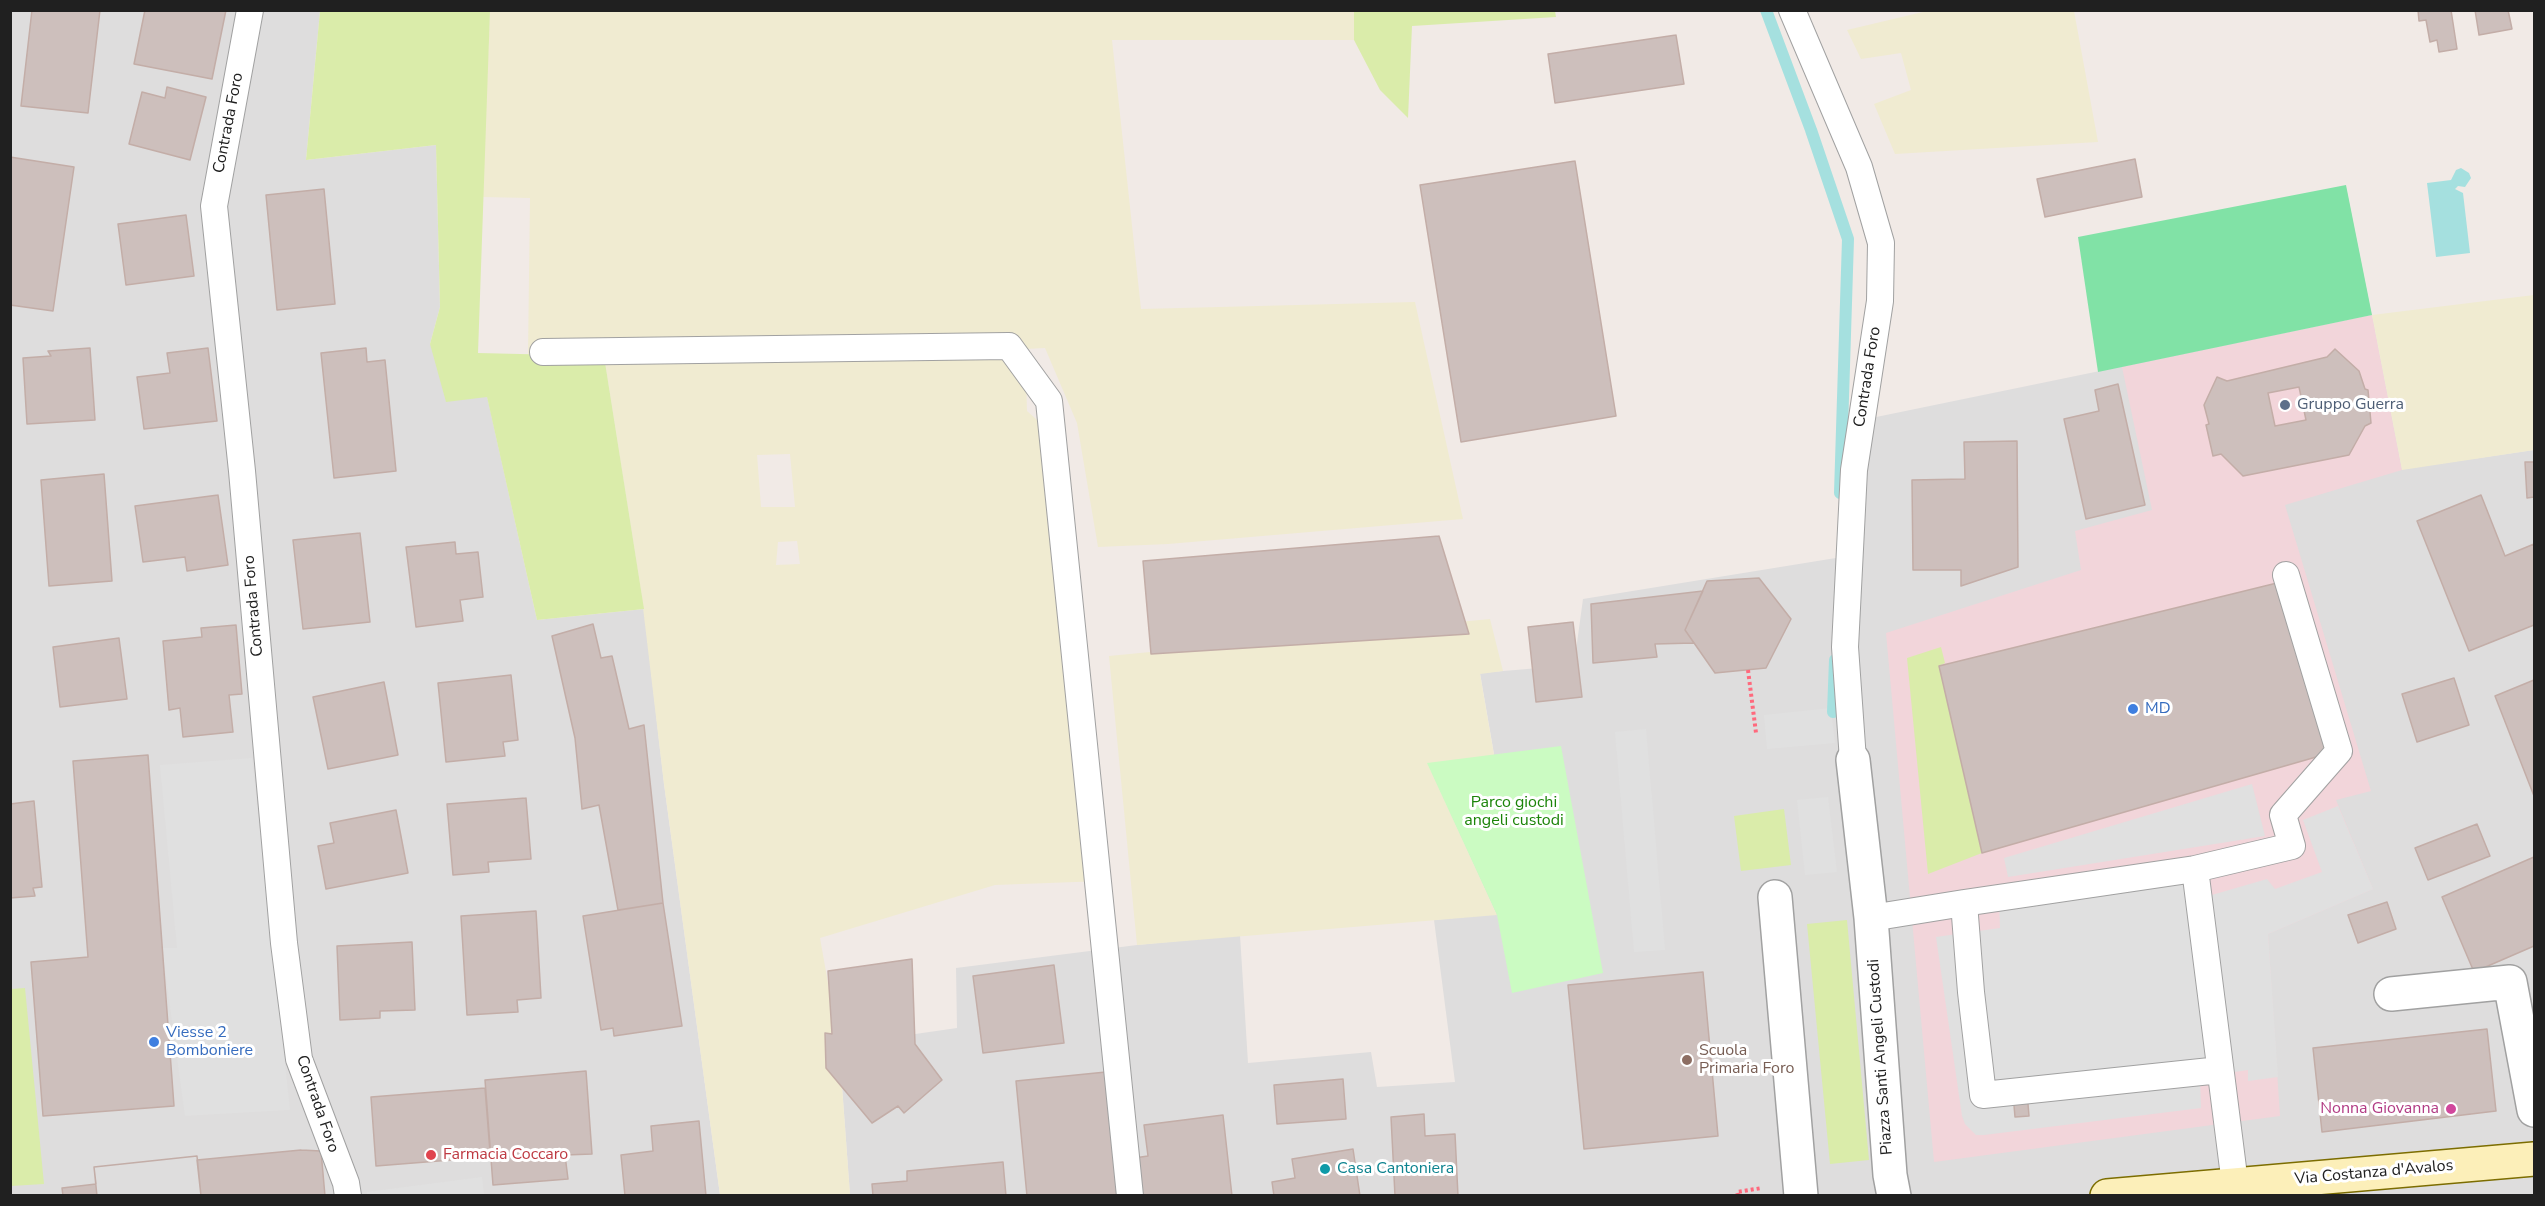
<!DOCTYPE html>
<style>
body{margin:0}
#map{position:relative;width:2545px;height:1206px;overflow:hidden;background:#f1eae6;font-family:"Nunito Sans",sans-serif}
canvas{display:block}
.frame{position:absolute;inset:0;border:12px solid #202020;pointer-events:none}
</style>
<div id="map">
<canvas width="2545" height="1206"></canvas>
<div class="frame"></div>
</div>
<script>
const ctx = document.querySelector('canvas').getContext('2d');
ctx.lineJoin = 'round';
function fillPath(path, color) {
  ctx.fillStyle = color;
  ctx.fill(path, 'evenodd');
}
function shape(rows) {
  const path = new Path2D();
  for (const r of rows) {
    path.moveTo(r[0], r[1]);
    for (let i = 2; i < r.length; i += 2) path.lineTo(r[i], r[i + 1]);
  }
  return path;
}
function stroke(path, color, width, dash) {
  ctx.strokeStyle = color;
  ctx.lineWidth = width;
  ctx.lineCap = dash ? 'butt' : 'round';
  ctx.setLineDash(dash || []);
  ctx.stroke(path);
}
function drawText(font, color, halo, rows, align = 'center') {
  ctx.font = font + ' "Nunito Sans",sans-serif';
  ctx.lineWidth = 6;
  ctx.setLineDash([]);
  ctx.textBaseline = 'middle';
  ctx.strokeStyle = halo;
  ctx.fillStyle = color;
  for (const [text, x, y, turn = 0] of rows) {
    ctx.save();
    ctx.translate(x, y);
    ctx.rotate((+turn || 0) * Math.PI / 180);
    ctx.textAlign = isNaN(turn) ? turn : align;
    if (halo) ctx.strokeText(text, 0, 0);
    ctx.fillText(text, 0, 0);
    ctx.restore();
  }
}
fillPath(shape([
 [10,11,320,11,306,160,436,145,440,307,430,344,487,396,537,620,644,609,664,784,720,1195,11,1195],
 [2372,315,2402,469,2534,450,2534,1195,850,1195,839,1045,957,1028,956,968,1137,945,1240,935,1248,1063,1371,1052,1377,1087,1455,1082,1434,920,1496,914,1427,763,1494,754,1480,673,1574,665,1583,599,1842,557,1852,422]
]), '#dedddd');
fillPath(shape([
 [2372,315,2402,470,2285,505,2371,791,2336,800,2373,889,2268,934,2280,1116,1934,1162,1886,633,2081,570,2075,531,2152,510,2122,367]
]), '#f2d5da');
fillPath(shape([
 [490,11,1354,11,1354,40,1112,40,1141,309,1415,302,1463,519,1168,544,1098,547,1077,423,1045,348,1025,349,1027,411,1061,441,1102,881,995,885,820,938,839,1045,850,1195,720,1195,664,784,641,591,604,356,528,354,530,198,482,197],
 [790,454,795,507,761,507,757,455],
 [797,541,800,564,776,565,778,542],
 [1927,11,2074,11,2098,142,1895,154,1874,104,1911,90,1901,53,1861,59,1847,30],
 [2534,295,2534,450,2402,470,2372,315],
 [1490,619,1503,671,1480,674,1494,755,1428,764,1497,915,1137,945,1109,656]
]), '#f0ebd1');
fillPath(shape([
 [320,11,490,11,478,353,604,356,644,609,537,620,487,397,446,402,430,344,440,307,436,145,306,160],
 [1555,11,1556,17,1412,26,1408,118,1380,90,1354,40,1354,11],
 [1941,647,1945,663,1939,666,1941,675,1982,853,1928,874,1907,658],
 [1784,809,1791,865,1741,871,1734,816],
 [1847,920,1869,1160,1830,1164,1807,924],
 [25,988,44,1184,11,1186,11,989]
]), '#daecaa');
fillPath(shape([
 [1561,746,1603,973,1512,993,1497,915,1427,763]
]), '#cbfbc2');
fillPath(shape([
 [2346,185,2372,315,2098,372,2078,237]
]), '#81e2a6');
fillPath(shape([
 [1831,708,1835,743,1767,749,1764,715],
 [1646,729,1665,950,1634,952,1615,732],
 [252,758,290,1110,185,1116,162,948,177,948,160,765],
 [2252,784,2265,836,2008,877,2004,858],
 [1828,797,1837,872,1805,875,1797,800],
 [2338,806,2373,889,2268,934,2278,1077,2248,1081,2248,1070,2200,1077,2201,1108,1984,1135,1976,1135,1965,1124,1962,1116,1936,937,2000,928,1999,903,2202,881,2205,897,2267,879,2275,889,2322,872,2303,820],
 [482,1177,484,1195,367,1195,367,1192]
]), '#e0e0e0');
fillPath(shape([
 [2461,168,2469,173,2471,178,2465,187,2458,186,2455,189,2463,193,2470,253,2436,257,2427,183,2451,180,2456,170]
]), '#a5e0df');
stroke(shape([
 [1766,10,1811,130,1848,239,1840,493],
 [1833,712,1835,660]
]), '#a5e0df', 12);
const building = shape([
 [32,10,100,10,88,113,21,106,32,10],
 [145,10,226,10,212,79,134,64,145,10],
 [2418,10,2451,10,2457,49,2439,52,2437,40,2430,42,2426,20,2419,21,2418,10],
 [2475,10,2508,10,2512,29,2479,35,2475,10],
 [1676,35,1684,84,1555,103,1548,54,1676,35],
 [167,87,206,97,190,160,129,144,142,92,165,98,167,87],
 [10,157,74,167,53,311,10,305,10,157],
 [2135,159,2142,197,2045,217,2037,179,2135,159],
 [1575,161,1616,416,1461,442,1420,185,1575,161],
 [324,189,335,304,277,310,266,195,324,189],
 [186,215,194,276,126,285,118,224,186,215],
 [90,348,95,420,27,424,23,358,51,356,48,351,90,348],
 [208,348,217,421,144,429,137,377,170,373,167,353,208,348],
 [366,348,367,362,385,360,396,471,334,478,321,353,366,348],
 [2335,349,2359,371,2365,389,2368,390,2371,423,2365,426,2349,455,2243,476,2221,454,2213,456,2206,425,2209,424,2204,405,2217,377,2227,381,2327,357,2335,349],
 [2118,384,2145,505,2086,519,2064,419,2099,411,2095,390,2118,384],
 [2299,387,2306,420,2275,426,2268,393,2299,387],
 [2017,441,2018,567,1961,586,1961,570,1913,570,1912,480,1965,479,1964,442,2017,441],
 [2525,462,2534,462,2534,497,2527,498,2525,462],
 [104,474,112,581,49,586,41,480,104,474],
 [218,495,228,565,187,571,185,557,143,562,135,506,218,495],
 [2481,495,2505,556,2534,544,2534,625,2469,651,2417,521,2481,495],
 [360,533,370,622,303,629,293,540,360,533],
 [1439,536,1469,634,1151,654,1143,561,1439,536],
 [455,542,456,554,478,552,483,597,460,600,463,621,416,627,406,547,455,542],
 [1759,578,1791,619,1766,668,1715,673,1685,630,1707,581,1759,578],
 [2281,582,2330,753,1982,853,1939,666,2281,582],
 [1703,591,1685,630,1694,643,1655,644,1657,657,1593,663,1591,604,1703,591],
 [1573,622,1582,697,1536,702,1528,627,1573,622],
 [593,624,601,658,612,656,629,729,644,725,663,903,618,910,599,805,582,809,575,738,552,636,593,624],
 [236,625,242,694,229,695,233,732,183,737,180,708,169,710,163,641,202,637,201,628,236,625],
 [119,638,127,699,60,707,53,647,119,638],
 [511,675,518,740,503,742,505,756,446,762,438,683,511,675],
 [2454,678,2469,725,2417,742,2402,694,2454,678],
 [2534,680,2534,796,2495,696,2534,680],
 [384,682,398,755,328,769,313,697,384,682],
 [148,755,174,1106,43,1116,31,962,88,957,73,761,148,755],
 [526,798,531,859,488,862,489,872,453,875,447,804,526,798],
 [34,801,42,887,33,888,35,896,10,898,10,804,34,801],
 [396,810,408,873,326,889,318,846,334,843,330,823,396,810],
 [2477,824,2490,856,2428,880,2415,848,2477,824],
 [2534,857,2534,946,2474,972,2442,897,2534,857],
 [2387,902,2396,929,2358,943,2348,915,2387,902],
 [663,903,682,1026,614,1036,613,1028,601,1030,583,916,663,903],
 [536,911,541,998,517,1000,518,1012,467,1015,461,916,536,911],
 [412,942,415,1010,380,1011,380,1018,340,1020,337,946,412,942],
 [912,959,915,1044,942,1080,904,1113,898,1106,872,1123,826,1068,825,1033,832,1034,828,971,912,959],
 [1054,965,1064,1043,983,1053,973,976,1054,965],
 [1703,972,1718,1136,1584,1149,1568,985,1703,972],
 [2487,1029,2496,1111,2322,1132,2313,1048,2487,1029],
 [586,1071,592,1154,565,1155,568,1179,493,1185,485,1080,586,1071],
 [1106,1072,1118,1196,1027,1196,1016,1081,1106,1072],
 [1343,1079,1346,1119,1277,1124,1274,1085,1343,1079],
 [485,1088,490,1152,476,1153,476,1158,376,1166,371,1097,485,1088],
 [2027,1092,2029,1116,2015,1117,2013,1094,2027,1092],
 [1424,1114,1425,1136,1455,1134,1458,1196,1395,1196,1391,1117,1424,1114],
 [1223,1115,1232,1196,1138,1196,1134,1158,1148,1156,1144,1125,1223,1115],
 [699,1121,706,1196,625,1196,621,1155,653,1151,651,1126,699,1121],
 [1353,1149,1360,1196,1274,1196,1272,1182,1295,1178,1292,1159,1353,1149],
 [301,1150,321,1151,325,1196,201,1196,197,1160,301,1150],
 [197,1156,201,1196,63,1196,62,1188,96,1184,94,1167,197,1156],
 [197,1156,201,1196,97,1196,94,1167,197,1156],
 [1003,1162,1006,1196,873,1196,872,1184,907,1181,907,1171,1003,1162]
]);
fillPath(building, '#cdbfbc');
stroke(building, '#c3ada7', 1.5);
const lane = shape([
 [250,10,214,206,242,471,284,943,299,1059,346,1183,348,1196],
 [1792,10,1859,167,1881,243,1880,301,1854,470,1845,647,1853,760],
 [543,352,1009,346,1049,401,1130,1196],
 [2195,869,2292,846,2283,815,2339,751,2286,575],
 [1871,918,1964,903],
 [2220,1070,1983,1095,1971,992,1964,903,2195,869,2235,1184]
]);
const street = shape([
 [1853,760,1871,918,1890,1175,1894,1196],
 [1775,897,1801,1196],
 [2391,994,2510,982,2534,1110]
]);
const secondary = shape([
 [2107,1196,2534,1159]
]);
stroke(lane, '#a1a1a1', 28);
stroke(street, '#a1a1a1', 36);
stroke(secondary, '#7c6d01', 36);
stroke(shape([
 [1748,670,1756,733],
 [1738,1196,1737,1192,1762,1188]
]), '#ff697d', 4, [3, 3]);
stroke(lane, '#fff', 26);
stroke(street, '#fff', 33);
stroke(secondary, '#fcefb9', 33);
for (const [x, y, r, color] of [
 [2285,405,6,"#5c6f8a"],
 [2133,709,6,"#3f7fe0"],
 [154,1042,6,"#3f7fe0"],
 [1687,1060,6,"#8d6e63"],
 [2451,1109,6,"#d1479c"],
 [431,1155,6,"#e0444e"],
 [1325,1169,6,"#0f9aa8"]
]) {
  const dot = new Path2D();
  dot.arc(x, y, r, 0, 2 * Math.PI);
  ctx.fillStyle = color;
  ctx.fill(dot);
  stroke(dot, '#fff', 2);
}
drawText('16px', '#202020', '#fff', [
 ["Contrada Foro",229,123,-79],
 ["Contrada Foro",1868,377,-81],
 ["Contrada Foro",254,606,-95],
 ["Piazza Santi Angeli Custodi",1881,1057,-94],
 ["Contrada Foro",317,1104,71],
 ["Via Costanza d'Avalos",2374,1173,-5]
]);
drawText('16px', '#4e5e75', '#fff', [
 ["Gruppo Guerra",2297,405]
], 'left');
drawText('16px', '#366cbe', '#fff', [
 ["MD",2145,709],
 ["Viesse 2",166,1033],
 ["Bomboniere",166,1051]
], 'left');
drawText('16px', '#1b8408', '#fff', [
 ["Parco giochi",1514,803],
 ["angeli custodi",1514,821]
]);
drawText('16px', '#785e54', '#fff', [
 ["Scuola",1699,1051],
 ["Primaria Foro",1699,1069]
], 'left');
drawText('16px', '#b23c85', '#fff', [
 ["Nonna Giovanna",2439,1109]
], 'right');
drawText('16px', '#be3a42', '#fff', [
 ["Farmacia Coccaro",443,1155]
], 'left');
drawText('16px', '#0d838f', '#fff', [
 ["Casa Cantoniera",1337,1169]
], 'left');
</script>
